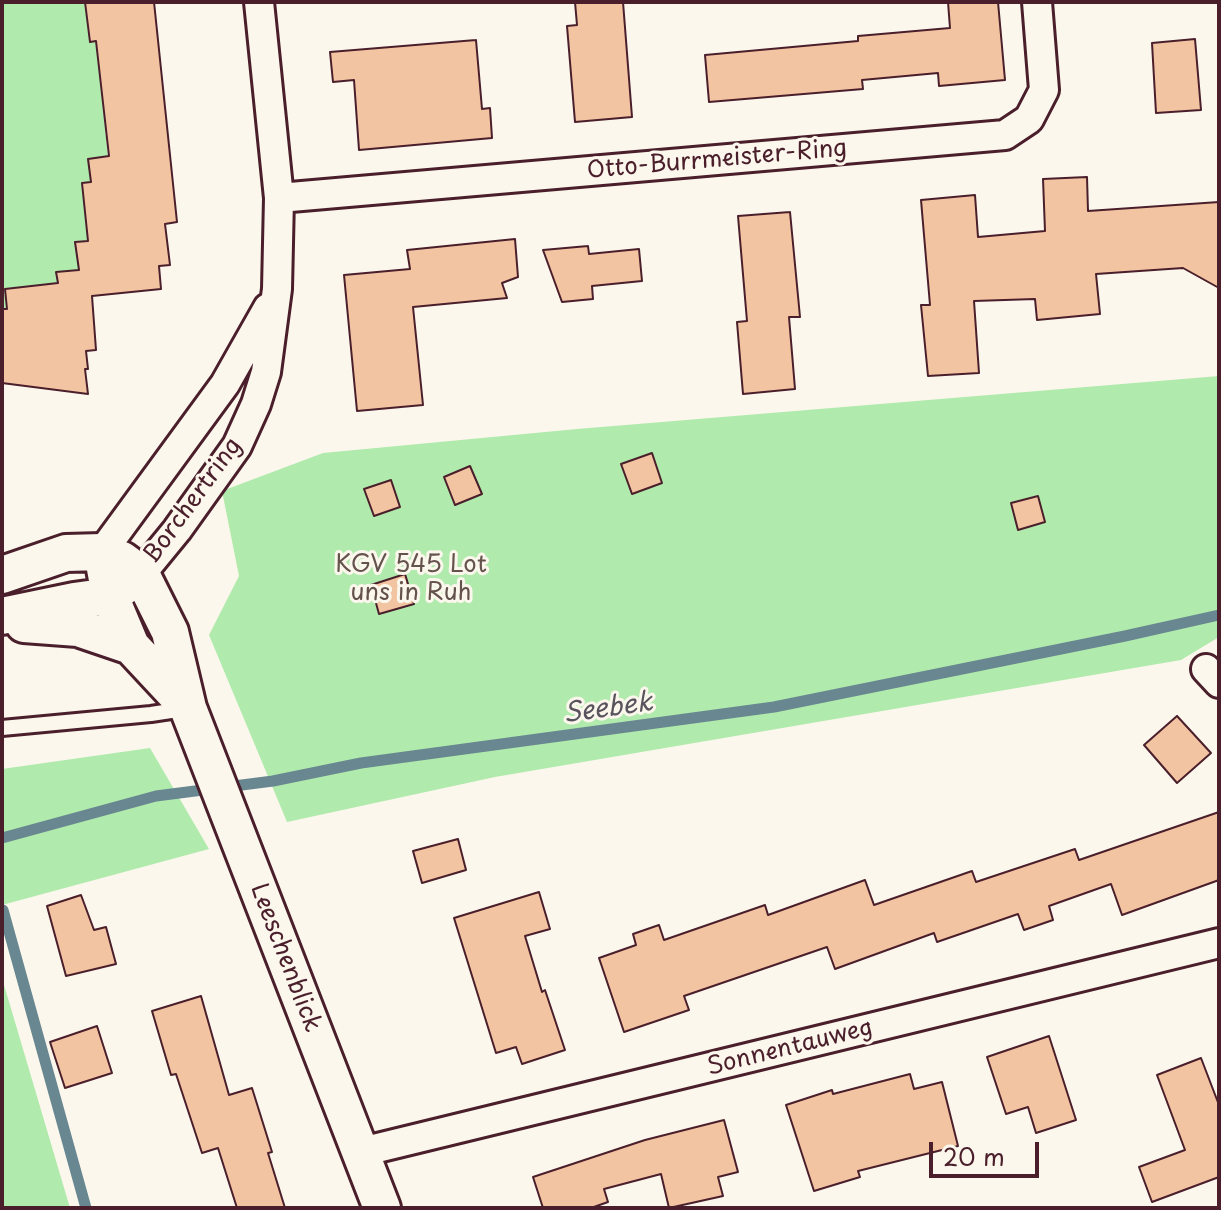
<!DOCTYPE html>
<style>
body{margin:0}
#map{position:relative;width:1221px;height:1210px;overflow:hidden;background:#fbf7ec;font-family:"Playpen Sans",sans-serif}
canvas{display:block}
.frame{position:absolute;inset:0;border:4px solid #4a1f2b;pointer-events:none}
.scale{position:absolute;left:929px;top:1142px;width:110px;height:36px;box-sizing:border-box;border:4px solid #4a1f2b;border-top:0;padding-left:10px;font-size:24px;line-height:28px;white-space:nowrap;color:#4a1f2b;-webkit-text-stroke:6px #fbf7ec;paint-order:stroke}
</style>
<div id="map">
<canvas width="1221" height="1210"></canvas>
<div class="frame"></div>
<div class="scale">20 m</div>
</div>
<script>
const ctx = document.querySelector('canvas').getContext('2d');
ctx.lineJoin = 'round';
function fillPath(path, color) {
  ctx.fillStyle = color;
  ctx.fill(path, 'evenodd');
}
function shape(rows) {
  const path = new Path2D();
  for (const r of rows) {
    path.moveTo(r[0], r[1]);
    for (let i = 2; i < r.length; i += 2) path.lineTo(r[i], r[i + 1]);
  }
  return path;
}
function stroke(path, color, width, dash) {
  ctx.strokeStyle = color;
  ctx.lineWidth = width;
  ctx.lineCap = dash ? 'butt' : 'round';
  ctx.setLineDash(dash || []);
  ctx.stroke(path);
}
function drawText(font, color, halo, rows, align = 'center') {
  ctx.font = font + ' "Playpen Sans",sans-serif';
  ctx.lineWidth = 6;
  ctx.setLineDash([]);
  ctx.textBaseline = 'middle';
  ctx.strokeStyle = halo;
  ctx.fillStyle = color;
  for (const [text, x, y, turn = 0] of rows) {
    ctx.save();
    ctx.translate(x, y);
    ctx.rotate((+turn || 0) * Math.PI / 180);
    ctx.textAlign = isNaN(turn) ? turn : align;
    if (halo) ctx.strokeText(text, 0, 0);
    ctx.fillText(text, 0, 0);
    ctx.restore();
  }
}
fillPath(shape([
 [2,2,85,2,90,41,96,41,108,156,88,159,91,182,82,184,88,241,76,243,79,270,57,272,58,283,5,289,7,309,2,309],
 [1219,376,1219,637,1181,660,495,777,287,822,209,635,239,576,222,491,323,453,577,429],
 [150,748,209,849,2,905,2,769],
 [2,978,70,1208,2,1208]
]), '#b1eaad');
stroke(shape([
 [2,838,156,796,273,781,361,763,774,707,1125,636,1219,615],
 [3,910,86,1208]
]), '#688790', 11);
const building = shape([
 [85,2,154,2,177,222,165,224,170,265,159,266,161,289,92,296,96,350,86,351,88,369,85,369,88,394,2,383,2,309,7,309,5,289,58,283,56,272,79,270,75,242,88,241,82,183,91,182,88,159,109,156,96,41,90,42,85,2],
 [575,2,623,2,632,117,575,122,567,26,577,25,575,2],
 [948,2,998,2,1005,80,939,86,938,73,862,80,863,89,709,102,705,55,858,41,858,36,950,28,948,2],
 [1195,39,1201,110,1156,113,1152,43,1195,39],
 [476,40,482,109,490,108,492,138,359,150,354,80,333,82,330,52,476,40],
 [1087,177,1088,211,1219,202,1219,288,1183,268,1096,274,1100,314,1037,320,1035,299,974,301,979,373,928,376,921,305,930,305,921,200,975,195,978,237,1045,231,1043,179,1087,177],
 [790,212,800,317,789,317,795,389,743,394,737,322,747,321,738,216,790,212],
 [515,239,518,277,502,283,507,298,413,307,423,405,357,411,344,275,410,269,407,250,515,239],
 [588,246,589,254,639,249,642,281,592,286,593,299,562,302,543,250,588,246],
 [652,453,662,483,632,494,621,464,652,453],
 [470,466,482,494,455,505,444,477,470,466],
 [391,480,400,507,374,516,364,489,391,480],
 [1038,496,1045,522,1018,530,1011,503,1038,496],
 [405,574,414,604,379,614,371,585,405,574],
 [1177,716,1211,753,1177,783,1144,745,1177,716],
 [1219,812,1219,880,1122,915,1111,884,1049,906,1053,920,1024,930,1018,914,937,942,934,933,835,969,827,947,684,996,689,1010,624,1032,599,958,636,945,633,934,659,925,664,940,765,905,768,915,865,880,874,905,972,871,976,882,1075,849,1079,860,1219,812],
 [458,839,466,870,422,883,413,851,458,839],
 [539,892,550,929,525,936,542,992,545,990,565,1050,522,1064,516,1047,496,1053,454,918,539,892],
 [81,895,94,930,106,927,116,964,66,976,47,906,81,895],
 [201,996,229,1095,252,1088,272,1152,268,1153,285,1208,237,1208,218,1148,202,1153,176,1074,171,1075,152,1011,201,996],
 [97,1026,112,1073,65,1088,50,1042,97,1026],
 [1049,1036,1076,1120,1036,1133,1028,1107,1006,1114,987,1057,1049,1036],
 [1201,1058,1219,1105,1219,1177,1152,1202,1139,1167,1185,1150,1157,1075,1201,1058],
 [910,1074,914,1089,942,1082,958,1146,858,1171,860,1177,814,1191,786,1105,832,1090,833,1094,910,1074],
 [724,1120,738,1172,718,1177,723,1196,669,1208,661,1174,604,1189,608,1202,591,1208,543,1208,533,1177,645,1140,724,1120]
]);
fillPath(building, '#f3c4a2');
stroke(building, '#4a1f2b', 2);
const service = shape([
 [2,728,151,714,184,709]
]);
const minor = shape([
 [279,198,1005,135,1029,119,1044,90,1037,2],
 [102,552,225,384,268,308],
 [141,574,177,530,237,446,256,404,266,372,277,289,279,198,259,2],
 [1206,669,1219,683],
 [361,1152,1219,943]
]);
const tertiary = shape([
 [102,552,110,596,131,646,185,704],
 [2,575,66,553,102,552,122,560,141,574,170,632,188,708,382,1208],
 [2,616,74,601,110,596,130,582],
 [24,624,78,628,131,646]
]);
stroke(service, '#4a1f2b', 20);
stroke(minor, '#4a1f2b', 34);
stroke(tertiary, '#4a1f2b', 42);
stroke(service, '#fbf7ec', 14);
stroke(minor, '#fbf7ec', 28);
stroke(tertiary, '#fbf7ec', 36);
drawText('24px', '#4a1f2b', '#fbf7ec', [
 ["Otto-Burrmeister-Ring",717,160,-5],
 ["Borchertring",193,501,-54],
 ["Leeschenblick",285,958,69],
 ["Sonnentauweg",790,1048,-14]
]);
drawText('24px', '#64524c', '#fbf7ec', [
 ["KGV 545 Lot",411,565],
 ["uns in Ruh",411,593]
]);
drawText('italic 26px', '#59535d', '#fbf7ec', [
 ["Seebek",608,709,-8]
]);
</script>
